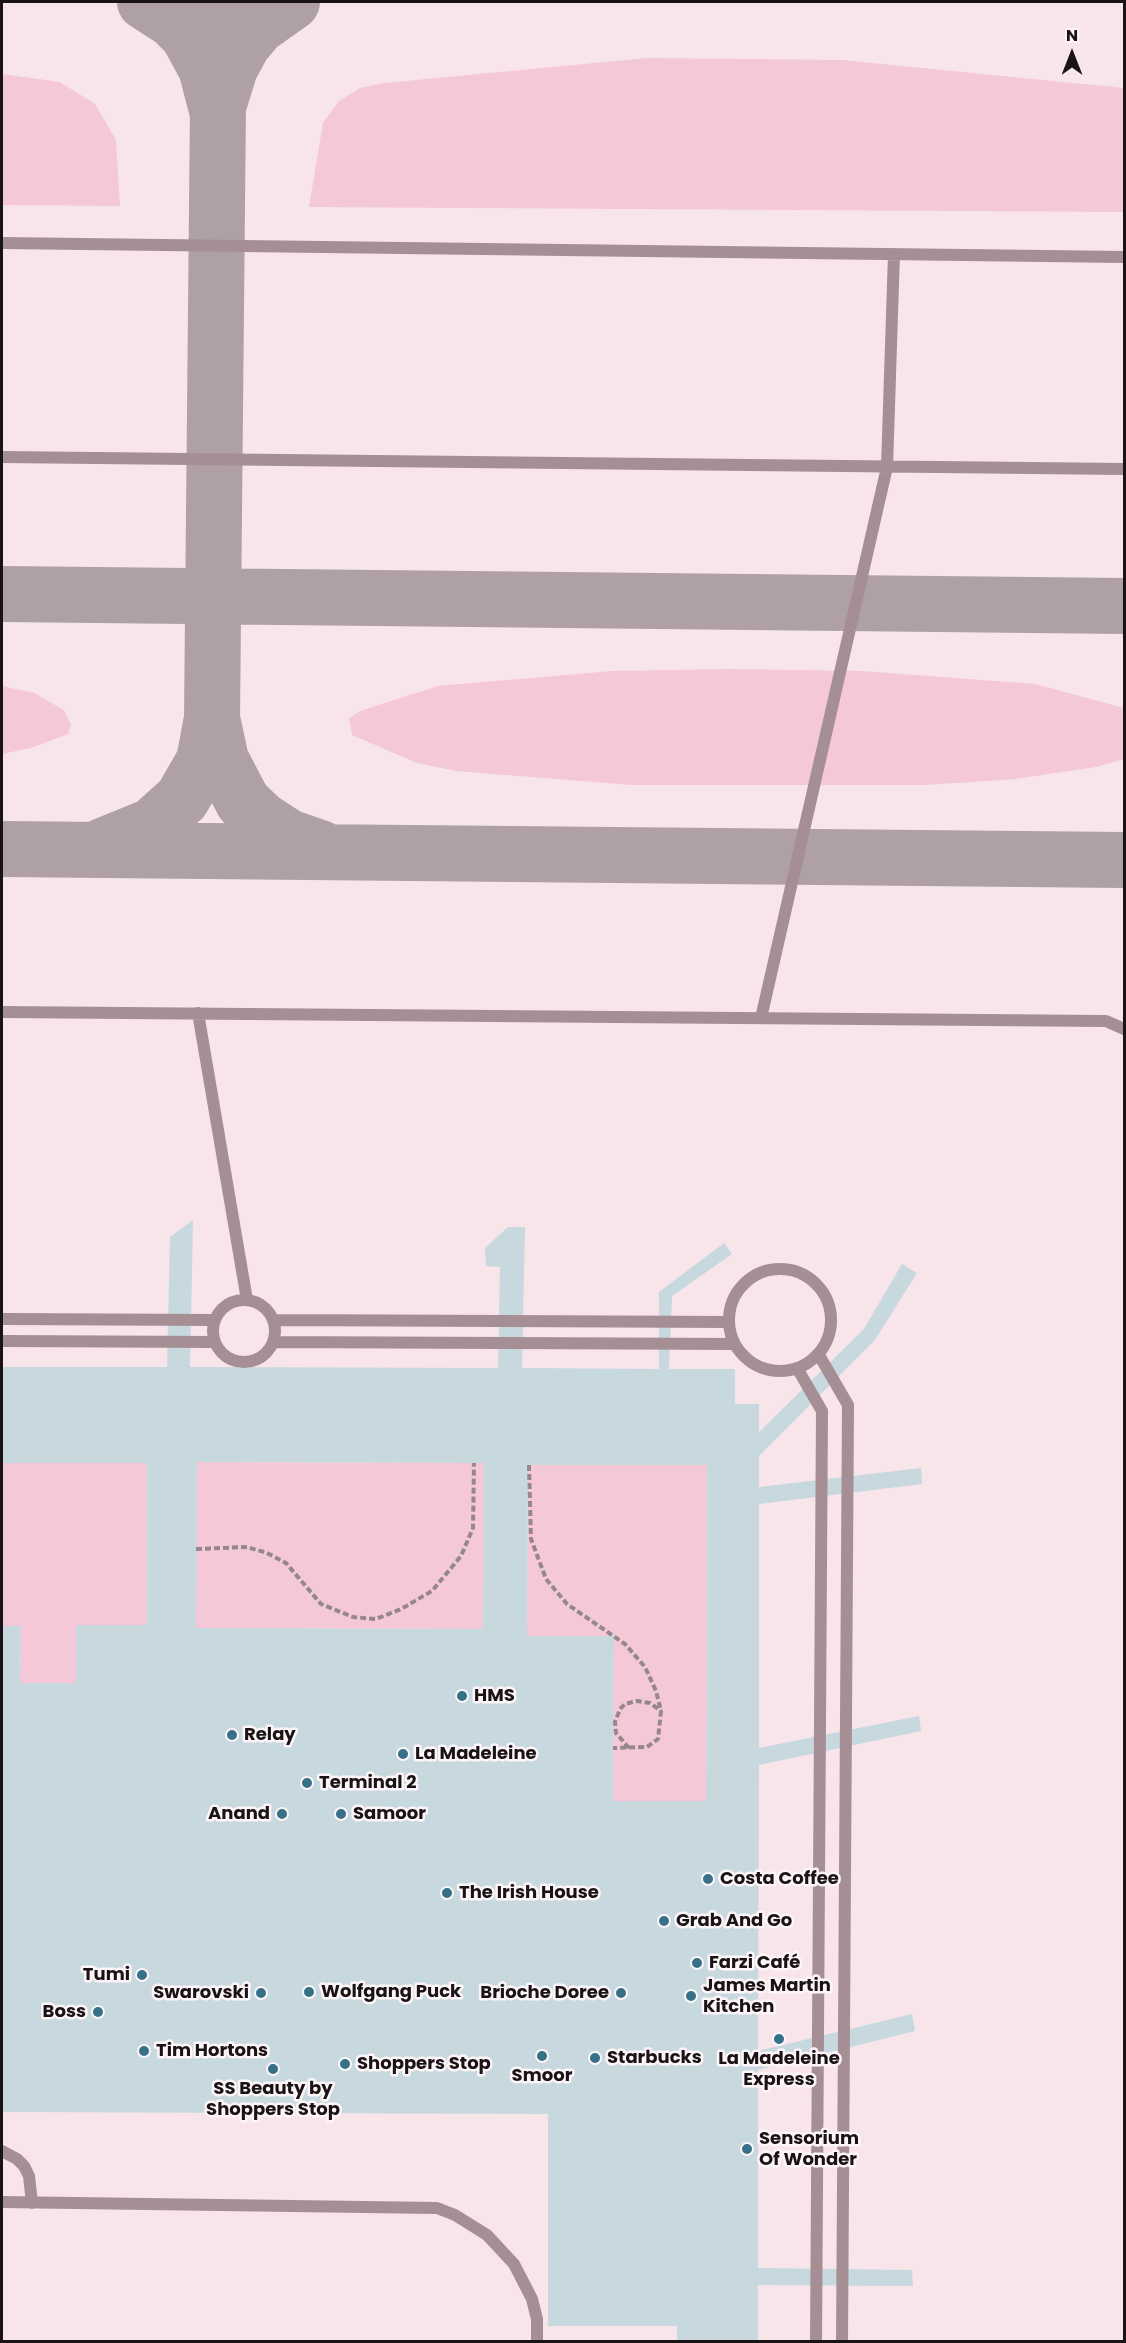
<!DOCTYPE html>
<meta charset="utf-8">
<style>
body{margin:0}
#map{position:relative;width:1126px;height:2343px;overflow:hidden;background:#f7e5ea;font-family:Poppins,sans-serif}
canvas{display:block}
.frame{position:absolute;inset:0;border:3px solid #191315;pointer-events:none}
.north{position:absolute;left:1042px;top:24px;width:60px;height:60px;-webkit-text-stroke:4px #fdf5f8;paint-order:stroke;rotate:0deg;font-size:16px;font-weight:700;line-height:24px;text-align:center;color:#191315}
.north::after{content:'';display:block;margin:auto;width:21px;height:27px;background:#191315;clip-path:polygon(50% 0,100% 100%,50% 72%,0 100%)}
</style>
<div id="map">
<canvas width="1126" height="2343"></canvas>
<div class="frame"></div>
<div class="north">N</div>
</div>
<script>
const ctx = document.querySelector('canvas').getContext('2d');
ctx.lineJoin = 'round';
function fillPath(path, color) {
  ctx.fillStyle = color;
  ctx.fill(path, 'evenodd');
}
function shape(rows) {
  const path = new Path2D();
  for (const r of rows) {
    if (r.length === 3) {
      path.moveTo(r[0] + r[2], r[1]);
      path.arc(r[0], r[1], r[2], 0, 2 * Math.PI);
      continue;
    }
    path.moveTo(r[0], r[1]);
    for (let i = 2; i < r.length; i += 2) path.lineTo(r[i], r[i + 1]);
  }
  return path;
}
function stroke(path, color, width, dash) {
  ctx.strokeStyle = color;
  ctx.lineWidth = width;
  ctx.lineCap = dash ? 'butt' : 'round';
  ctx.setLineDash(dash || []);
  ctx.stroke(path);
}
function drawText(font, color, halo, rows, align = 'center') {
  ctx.font = font + ' Poppins,sans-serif';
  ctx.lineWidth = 5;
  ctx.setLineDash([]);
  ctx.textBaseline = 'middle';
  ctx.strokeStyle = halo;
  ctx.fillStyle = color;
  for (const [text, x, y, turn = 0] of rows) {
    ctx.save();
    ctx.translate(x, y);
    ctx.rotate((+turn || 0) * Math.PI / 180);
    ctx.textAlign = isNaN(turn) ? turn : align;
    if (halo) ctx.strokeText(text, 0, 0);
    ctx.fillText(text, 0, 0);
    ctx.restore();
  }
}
fillPath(shape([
 [647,58,842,60,1124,88,1124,212,309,207,323,123,339,101,360,88,385,83],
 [2,74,60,82,95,104,116,140,120,206,2,205],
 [731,669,862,671,1035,684,1124,708,1124,759,1096,767,1015,779,926,785,631,785,456,771,417,763,352,735,349,718,360,711,438,686,612,671],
 [2,686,34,693,64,710,71,725,68,734,31,748,2,754],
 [197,1462,484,1463,483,1629,196,1628],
 [2,1463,147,1463,147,1625,76,1625,76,1683,20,1683,21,1626,2,1626],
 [528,1465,707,1465,706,1801,613,1801,614,1636,527,1636]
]), '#f4c8d6');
stroke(shape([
 [145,2,173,20,188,35,206,68,217,110,230,68,243,44,258,26,292,2],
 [2,594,1124,606],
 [212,718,219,2],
 [103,846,152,826,182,799,204,761,212,718,221,760,243,802,262,820,288,837,320,848],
 [2,849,1124,860]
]), '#aea0a4', 56);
fillPath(shape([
 [193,1220,190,1367,498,1368,500,1267,486,1266,485,1248,508,1227,525,1227,522,1368,659,1369,659,1292,724,1243,732,1254,672,1296,669,1369,735,1369,735,1404,759,1404,759,1432,864,1329,902,1264,917,1273,875,1340,759,1456,759,1487,921,1468,922,1484,759,1504,759,1748,919,1716,921,1731,759,1765,758,2051,912,2014,915,2031,758,2070,758,2268,912,2270,913,2286,758,2285,758,2342,677,2342,677,2326,548,2326,548,2114,2,2112,2,1626,21,1626,20,1683,76,1683,76,1625,147,1625,147,1463,2,1463,2,1367,167,1367,170,1237],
 [197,1462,484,1463,483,1629,196,1628],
 [528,1465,707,1465,706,1801,613,1801,614,1636,527,1636]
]), '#c7d8df');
stroke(shape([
 [529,1465,531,1539,546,1579,567,1604,625,1644,645,1667,656,1691,661,1711,658,1739,647,1747,613,1748],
 [196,1549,247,1547,267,1553,286,1563,321,1604,353,1617,376,1619,401,1609,432,1591,461,1556,473,1528,474,1463],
 [629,1748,616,1733,615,1722,620,1709,625,1704,637,1701,650,1703,661,1711]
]), '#95888c', 4, [6, 3]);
stroke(shape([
 [2,243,1124,257],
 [2,457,1124,469],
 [2,1012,1106,1021,1124,1029],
 [198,1013,247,1300],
 [761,1018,887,467,894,254],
 [780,1320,51],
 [244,1331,31],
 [2,1319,215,1320],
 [274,1320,729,1322],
 [2,1341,215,1342],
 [273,1342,735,1344],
 [819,1355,848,1405,842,2342],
 [797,1368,822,1411,816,2342],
 [2,2151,17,2159,24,2166,29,2176,32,2203],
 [2,2202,437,2208,455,2215,487,2235,514,2264,532,2299,537,2319,537,2342]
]), '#a58f95', 12);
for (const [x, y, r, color] of [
 [462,1696,6,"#367189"],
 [232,1735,6,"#367189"],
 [403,1754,6,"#367189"],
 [307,1783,6,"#367189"],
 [282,1814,6,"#367189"],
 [341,1814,6,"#367189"],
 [708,1879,6,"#367189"],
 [447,1893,6,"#367189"],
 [664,1921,6,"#367189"],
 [697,1963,6,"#367189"],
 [142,1975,6,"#367189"],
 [309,1992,6,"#367189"],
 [261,1993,6,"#367189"],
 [621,1993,6,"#367189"],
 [691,1996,6,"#367189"],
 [98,2012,6,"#367189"],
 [779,2039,6,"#367189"],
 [144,2051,6,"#367189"],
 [542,2056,6,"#367189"],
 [595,2058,6,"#367189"],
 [345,2064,6,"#367189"],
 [273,2069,6,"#367189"],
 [747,2149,6,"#367189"]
]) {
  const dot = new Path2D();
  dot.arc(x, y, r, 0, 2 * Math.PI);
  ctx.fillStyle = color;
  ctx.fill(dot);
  stroke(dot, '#fdf5f8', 2);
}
drawText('bold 18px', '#191315', '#fdf5f8', [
 ["HMS",474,1696],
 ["Relay",244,1735],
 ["La Madeleine",415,1754],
 ["Terminal 2",319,1783],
 ["Anand",270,1814,"right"],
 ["Samoor",353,1814],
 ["Costa Coffee",720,1879],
 ["The Irish House",459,1893],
 ["Grab And Go",676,1921],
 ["Farzi Café",709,1963],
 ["Tumi",130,1975,"right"],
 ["James Martin",703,1986],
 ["Kitchen",703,2007],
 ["Wolfgang Puck",321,1992],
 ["Swarovski",249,1993,"right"],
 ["Brioche Doree",609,1993,"right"],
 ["Boss",86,2012,"right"],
 ["Tim Hortons",156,2051],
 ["Starbucks",607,2058],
 ["La Madeleine",779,2059,"center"],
 ["Express",779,2080,"center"],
 ["Shoppers Stop",357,2064],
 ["Smoor",542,2076,"center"],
 ["SS Beauty by",273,2089,"center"],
 ["Shoppers Stop",273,2110,"center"],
 ["Sensorium",759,2139],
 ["Of Wonder",759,2160]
], 'left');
</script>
